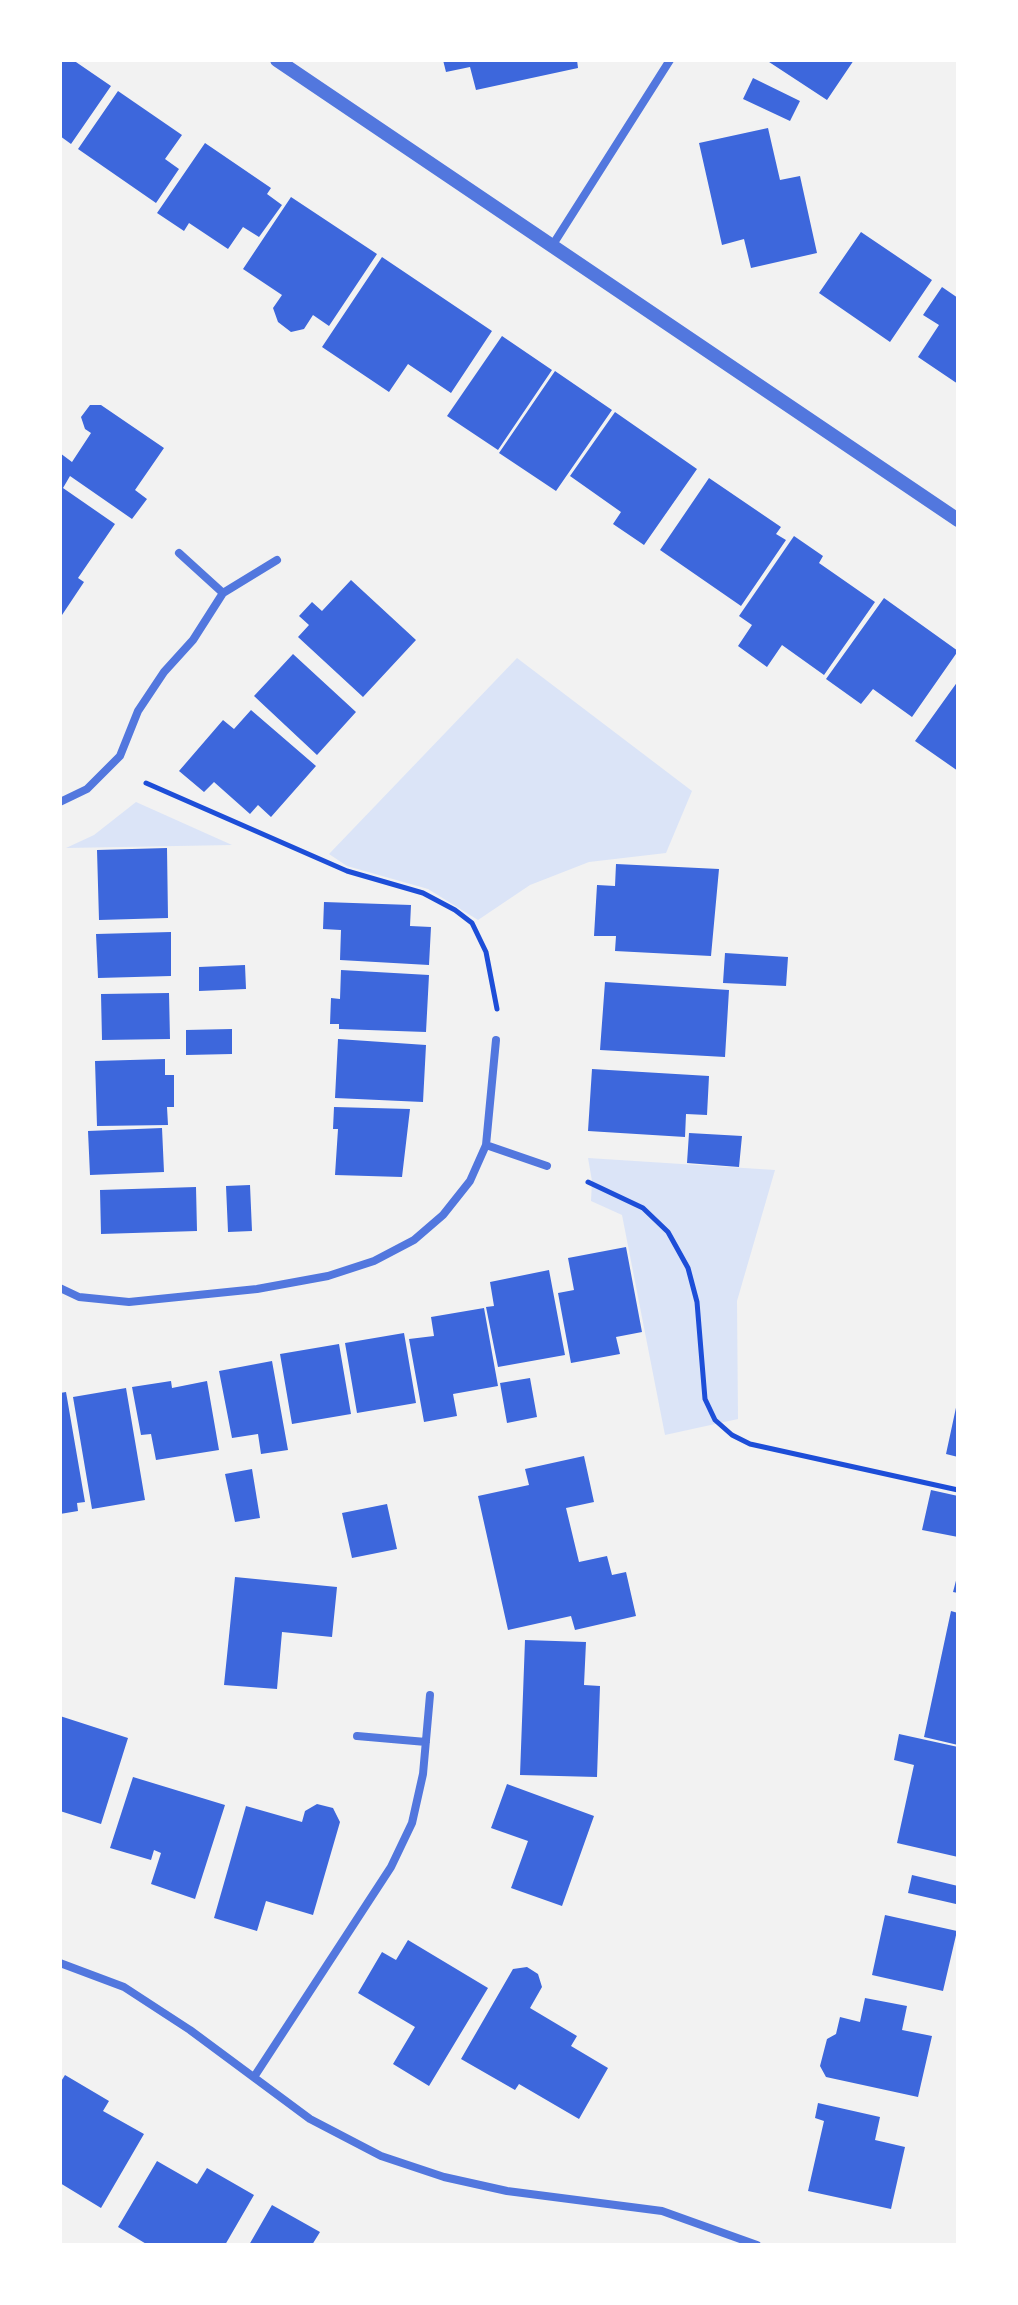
<!DOCTYPE html>
<style>
body{margin:0}
#map{position:relative;width:1018px;height:2305px;overflow:hidden;background:#f2f2f2;font-family:"Noto Serif",serif}
canvas{display:block}
.frame{position:absolute;inset:0;border:62px solid #fff;pointer-events:none}
</style>
<div id="map">
<canvas width="1018" height="2305"></canvas>
<div class="frame"></div>
</div>
<script>
const ctx = document.querySelector('canvas').getContext('2d');
ctx.lineJoin = 'round';
function fillPath(path, color) {
  ctx.fillStyle = color;
  ctx.fill(path, 'evenodd');
}
function shape(rows) {
  const path = new Path2D();
  for (const r of rows) {
    path.moveTo(r[0], r[1]);
    for (let i = 2; i < r.length; i += 2) path.lineTo(r[i], r[i + 1]);
  }
  return path;
}
function stroke(path, color, width, dash) {
  ctx.strokeStyle = color;
  ctx.lineWidth = width;
  ctx.lineCap = dash ? 'butt' : 'round';
  ctx.setLineDash(dash || []);
  ctx.stroke(path);
}
fillPath(shape([
 [517,658,692,791,666,853,589,862,530,885,478,920,428,889,347,866,329,854],
 [136,802,232,845,66,848,94,835],
 [588,1158,775,1170,737,1301,738,1419,665,1435,622,1215,591,1201,592,1181]
]), '#dbe4f7');
fillPath(shape([
 [60,60,73,60,111,86,71,144,60,136],
 [443,60,577,60,578,68,476,90,470,67,446,72],
 [766,60,854,60,827,100],
 [753,78,800,101,790,121,743,99],
 [118,91,182,135,165,159,179,169,156,203,78,149],
 [768,128,780,180,800,176,817,253,751,268,744,239,722,245,699,143],
 [205,143,271,188,267,194,282,205,259,237,243,227,228,249,189,223,184,231,157,213],
 [291,197,377,254,329,326,313,315,304,329,291,332,278,322,273,308,282,295,243,269],
 [861,232,932,280,890,342,819,293],
 [382,257,492,331,451,393,408,364,389,392,322,347],
 [942,287,958,298,958,384,918,357,939,325,923,315],
 [502,336,552,370,498,450,447,416],
 [555,371,612,410,556,491,499,453],
 [90,405,101,405,164,448,135,490,147,499,132,519,70,476,63,488,115,524,78,578,84,582,62,615,60,453,72,462,91,433,85,429,81,417],
 [615,412,697,469,644,545,613,524,621,512,570,476],
 [709,478,781,527,776,534,786,540,741,606,660,550],
 [794,536,823,556,819,563,875,602,824,675,782,645,767,667,738,646,752,625,739,616],
 [351,580,416,640,363,697,298,637,309,625,299,616,312,602,322,611],
 [884,598,958,651,912,717,873,689,861,704,826,679],
 [293,654,356,712,317,755,254,696],
 [958,681,958,771,915,741],
 [251,710,316,766,271,817,258,805,250,814,214,782,204,792,179,771,223,720,234,729],
 [167,848,168,918,99,920,97,850],
 [616,864,719,869,711,956,615,951,616,936,594,936,597,885,615,886],
 [324,902,411,905,410,926,431,927,429,965,340,960,341,930,323,929],
 [171,932,171,976,98,978,96,934],
 [725,953,788,957,786,986,723,983],
 [245,965,246,989,199,991,199,967],
 [341,970,429,975,426,1032,339,1029,339,1024,330,1024,331,998,340,999],
 [605,982,729,990,725,1057,600,1050],
 [169,993,170,1039,102,1040,101,994],
 [232,1029,232,1054,186,1055,186,1030],
 [338,1039,426,1045,423,1102,335,1098],
 [165,1059,165,1075,174,1075,174,1107,167,1107,168,1125,97,1126,95,1061],
 [592,1069,709,1076,707,1115,686,1114,685,1137,588,1131],
 [334,1107,410,1109,402,1177,335,1175,338,1129,333,1129],
 [162,1128,164,1172,90,1175,88,1131],
 [689,1133,742,1136,739,1167,687,1163],
 [250,1185,252,1231,228,1232,226,1186],
 [196,1187,197,1231,101,1234,100,1190],
 [626,1247,642,1332,616,1337,620,1354,571,1363,558,1293,574,1290,568,1258],
 [549,1270,565,1355,498,1367,486,1307,494,1306,490,1282],
 [484,1308,498,1386,453,1394,457,1416,424,1422,409,1339,434,1336,431,1317],
 [404,1333,416,1403,357,1413,345,1343],
 [339,1344,351,1414,292,1424,280,1354],
 [272,1361,288,1450,261,1454,258,1434,232,1438,219,1371],
 [530,1378,537,1417,507,1423,500,1383],
 [171,1381,172,1388,207,1381,219,1450,156,1460,151,1434,141,1435,132,1387],
 [126,1388,145,1500,92,1509,73,1397],
 [66,1392,85,1502,77,1503,78,1511,60,1514,60,1393],
 [957,1403,958,1403,958,1457,946,1454],
 [584,1456,594,1502,566,1508,579,1562,607,1556,612,1575,626,1572,636,1616,575,1630,571,1616,508,1630,478,1496,529,1485,525,1469],
 [252,1469,260,1518,235,1522,225,1474],
 [931,1490,958,1496,958,1537,922,1530],
 [387,1504,397,1549,352,1558,342,1513],
 [958,1573,958,1593,953,1592],
 [235,1577,337,1587,332,1637,282,1632,277,1689,224,1685],
 [951,1611,958,1613,958,1745,924,1737],
 [525,1640,586,1642,584,1685,600,1686,597,1777,520,1775],
 [60,1716,128,1738,101,1824,60,1811],
 [899,1734,958,1747,958,1857,897,1843,914,1765,894,1760],
 [133,1777,225,1805,195,1899,151,1884,161,1853,154,1850,151,1860,110,1848],
 [507,1784,594,1816,562,1906,511,1888,528,1841,491,1828],
 [317,1804,333,1808,340,1822,313,1915,266,1901,257,1931,214,1918,246,1806,302,1822,305,1811],
 [912,1875,958,1886,956,1904,908,1893],
 [885,1915,957,1931,943,1991,872,1975],
 [408,1940,488,1988,429,2086,393,2064,415,2027,358,1993,382,1952,396,1960],
 [527,1967,538,1974,542,1987,530,2008,577,2036,571,2046,608,2068,579,2119,519,2084,515,2090,461,2059,513,1969],
 [865,1998,907,2006,902,2030,932,2036,918,2097,826,2077,820,2066,827,2039,836,2034,840,2017,860,2022],
 [65,2075,109,2101,103,2111,144,2134,101,2208,60,2183,60,2083],
 [818,2103,880,2117,875,2140,905,2147,891,2209,808,2191,824,2121,815,2118],
 [157,2161,197,2184,207,2168,254,2195,225,2245,148,2245,118,2227],
 [272,2205,320,2232,312,2245,249,2245]
]), '#3d67dc');
stroke(shape([
 [146,783,347,871,423,893,455,910,472,923,486,952,497,1009],
 [588,1182,643,1208,668,1232,688,1268,697,1302,705,1399,715,1420,732,1435,750,1444,958,1490]
]), '#1d4ed8', 5);
stroke(shape([
 [552,246,670,60],
 [179,553,223,593],
 [60,802,87,789,120,756,138,711,164,672,193,640,223,593,277,560],
 [486,1145,547,1166],
 [60,1288,79,1297,129,1302,257,1289,328,1276,374,1261,414,1240,443,1215,470,1181,486,1145,496,1040],
 [357,1736,426,1742],
 [60,1963,124,1987,190,2030,310,2119,381,2156,444,2177,507,2191,662,2211,757,2245],
 [254,2077,391,1867,412,1823,423,1774,430,1695]
]), '#5277de', 8);
stroke(shape([
 [277,60,958,520]
]), '#5277de', 14);
</script>
